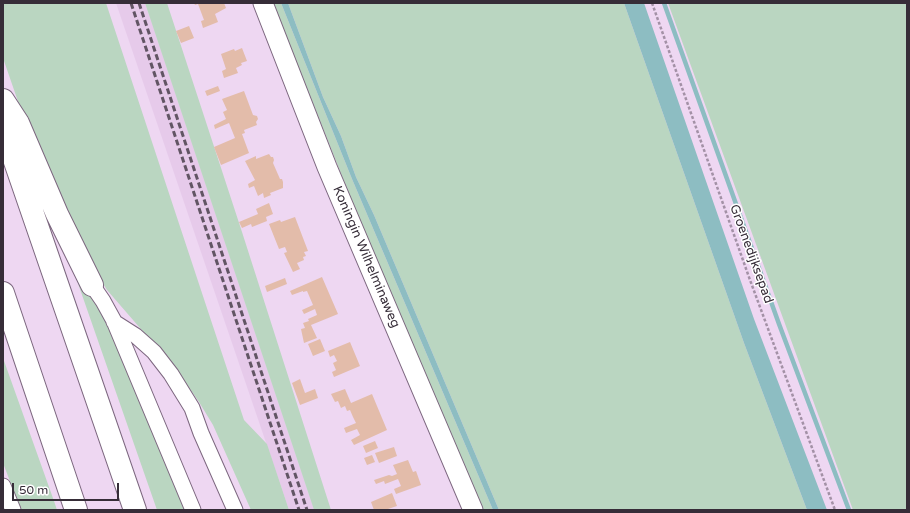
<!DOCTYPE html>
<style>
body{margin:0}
#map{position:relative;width:910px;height:513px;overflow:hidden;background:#eed7f2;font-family:"Varela Round",sans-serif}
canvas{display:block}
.frame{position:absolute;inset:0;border:4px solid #362d38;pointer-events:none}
.scale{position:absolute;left:12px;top:483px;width:107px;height:18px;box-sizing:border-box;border:2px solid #362d38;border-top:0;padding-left:5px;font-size:12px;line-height:14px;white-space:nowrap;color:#362d38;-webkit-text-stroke:3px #fff;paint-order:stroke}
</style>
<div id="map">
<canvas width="910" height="513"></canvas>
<div class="frame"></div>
<div class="scale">50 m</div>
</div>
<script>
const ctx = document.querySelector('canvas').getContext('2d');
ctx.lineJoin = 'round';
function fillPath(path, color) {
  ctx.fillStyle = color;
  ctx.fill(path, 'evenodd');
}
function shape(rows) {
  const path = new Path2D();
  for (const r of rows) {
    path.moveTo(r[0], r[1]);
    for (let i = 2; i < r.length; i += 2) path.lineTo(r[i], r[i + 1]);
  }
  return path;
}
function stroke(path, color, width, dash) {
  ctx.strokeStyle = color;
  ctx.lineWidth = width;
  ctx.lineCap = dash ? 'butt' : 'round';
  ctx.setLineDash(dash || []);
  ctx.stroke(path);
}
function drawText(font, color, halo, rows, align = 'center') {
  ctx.font = font + ' "Varela Round",sans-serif';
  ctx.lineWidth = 3;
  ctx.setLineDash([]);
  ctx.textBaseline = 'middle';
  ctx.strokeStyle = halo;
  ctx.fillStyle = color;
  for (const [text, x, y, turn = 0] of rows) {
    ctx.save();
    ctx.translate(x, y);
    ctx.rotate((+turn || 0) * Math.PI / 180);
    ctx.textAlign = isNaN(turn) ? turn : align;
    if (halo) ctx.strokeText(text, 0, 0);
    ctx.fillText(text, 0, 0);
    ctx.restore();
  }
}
fillPath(shape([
 [116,3,145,3,314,510,289,510]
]), '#e6caea');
fillPath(shape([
 [3,3,106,3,244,420,267,444,289,510,251,510,213,425,199,402,179,373,107,290,78,244,32,142,3,58],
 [145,3,167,3,242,232,331,510,314,510],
 [273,3,281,3,352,179,493,510,482,510,361,224],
 [288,3,624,3,744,343,807,510,499,510,374,215,356,177,341,136,323,97],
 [668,3,907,3,907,510,853,510],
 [66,249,102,308,191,510,157,510],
 [3,358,54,501,57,510,21,510,3,463]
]), '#bad6c1');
fillPath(shape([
 [281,3,288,3,323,97,341,136,356,177,374,215,499,510,493,510,352,179],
 [624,3,644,3,754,319,827,510,807,510,744,343]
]), '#8dbdc2');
stroke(shape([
 [664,3,779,324,849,510]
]), '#8dbdc2', 4.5);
fillPath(shape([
 [194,3,224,3,226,8,215,14,218,22,203,28,201,21,204,20,198,4,195,5],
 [189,26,194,38,181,43,176,31],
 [242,48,247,61,241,63,242,65,236,68,238,73,224,78,222,71,226,69,221,54,234,49,235,51],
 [218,86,220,91,207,96,205,91],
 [244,91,253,115,257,116,258,119,256,122,257,125,244,130,245,133,242,134,249,153,221,165,214,147,235,138,229,123,215,129,214,125,226,119,223,112,227,110,222,99],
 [269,154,271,157,273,157,274,160,273,163,280,179,282,179,283,182,283,188,270,193,271,195,264,198,263,193,258,196,254,186,249,188,248,184,255,180,245,161,256,156,256,159],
 [269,203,273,214,266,217,267,221,252,227,251,224,242,228,239,222,258,214,256,209],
 [295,217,308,251,304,252,306,256,303,257,304,260,297,263,300,269,293,272,284,253,287,252,285,247,279,249,269,224,280,220,281,222],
 [322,277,338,314,311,325,317,338,304,343,301,329,305,328,303,323,309,321,308,319,317,315,315,309,304,314,302,310,313,305,307,291,303,292,303,291,292,295,290,291],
 [285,278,287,284,267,292,265,286],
 [320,339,325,351,313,356,308,344],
 [350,342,360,366,334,377,332,372,336,370,333,363,337,361,334,355,330,357,328,351],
 [300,379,305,393,315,389,318,398,300,405,292,383],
 [345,389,351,403,372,394,387,430,354,445,351,440,360,435,357,429,346,433,344,428,356,423,353,417,350,410,347,411,345,406,341,408,338,401,335,402,331,394],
 [375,441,378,448,366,453,363,446],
 [394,447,397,456,379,463,375,453],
 [372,455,375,462,367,465,364,458],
 [408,460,413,472,416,471,421,485,396,494,394,489,401,486,398,479,385,484,384,481,376,484,374,480,389,475,392,476,397,474,393,465],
 [392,493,397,506,385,510,374,510,371,502]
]), '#e3bcaa');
const minor = shape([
 [92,285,103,301,114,321,193,510],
 [114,322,136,336,154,352,171,374,192,408,201,433,235,510],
 [3,486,13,510]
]);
const major = shape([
 [263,3,327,167,473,510]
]);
const highway = shape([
 [3,100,18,123,57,214,92,285],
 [3,127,135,510],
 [3,293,76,510]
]);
stroke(minor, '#7c677f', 17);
stroke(major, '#7c677f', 21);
stroke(highway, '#7c677f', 24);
stroke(shape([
 [652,3,750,280,835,510]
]), '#a391a6', 2.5, [3, 2]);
stroke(minor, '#fff', 15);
stroke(major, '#fff', 19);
stroke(highway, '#fff', 22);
stroke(shape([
 [131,3,299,510],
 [139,3,307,510]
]), '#625564', 3, [6, 3]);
drawText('13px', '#362d38', '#fff', [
 ["Groenedijksepad",751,254,70],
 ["Koningin Wilhelminaweg",366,257,67]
]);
</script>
